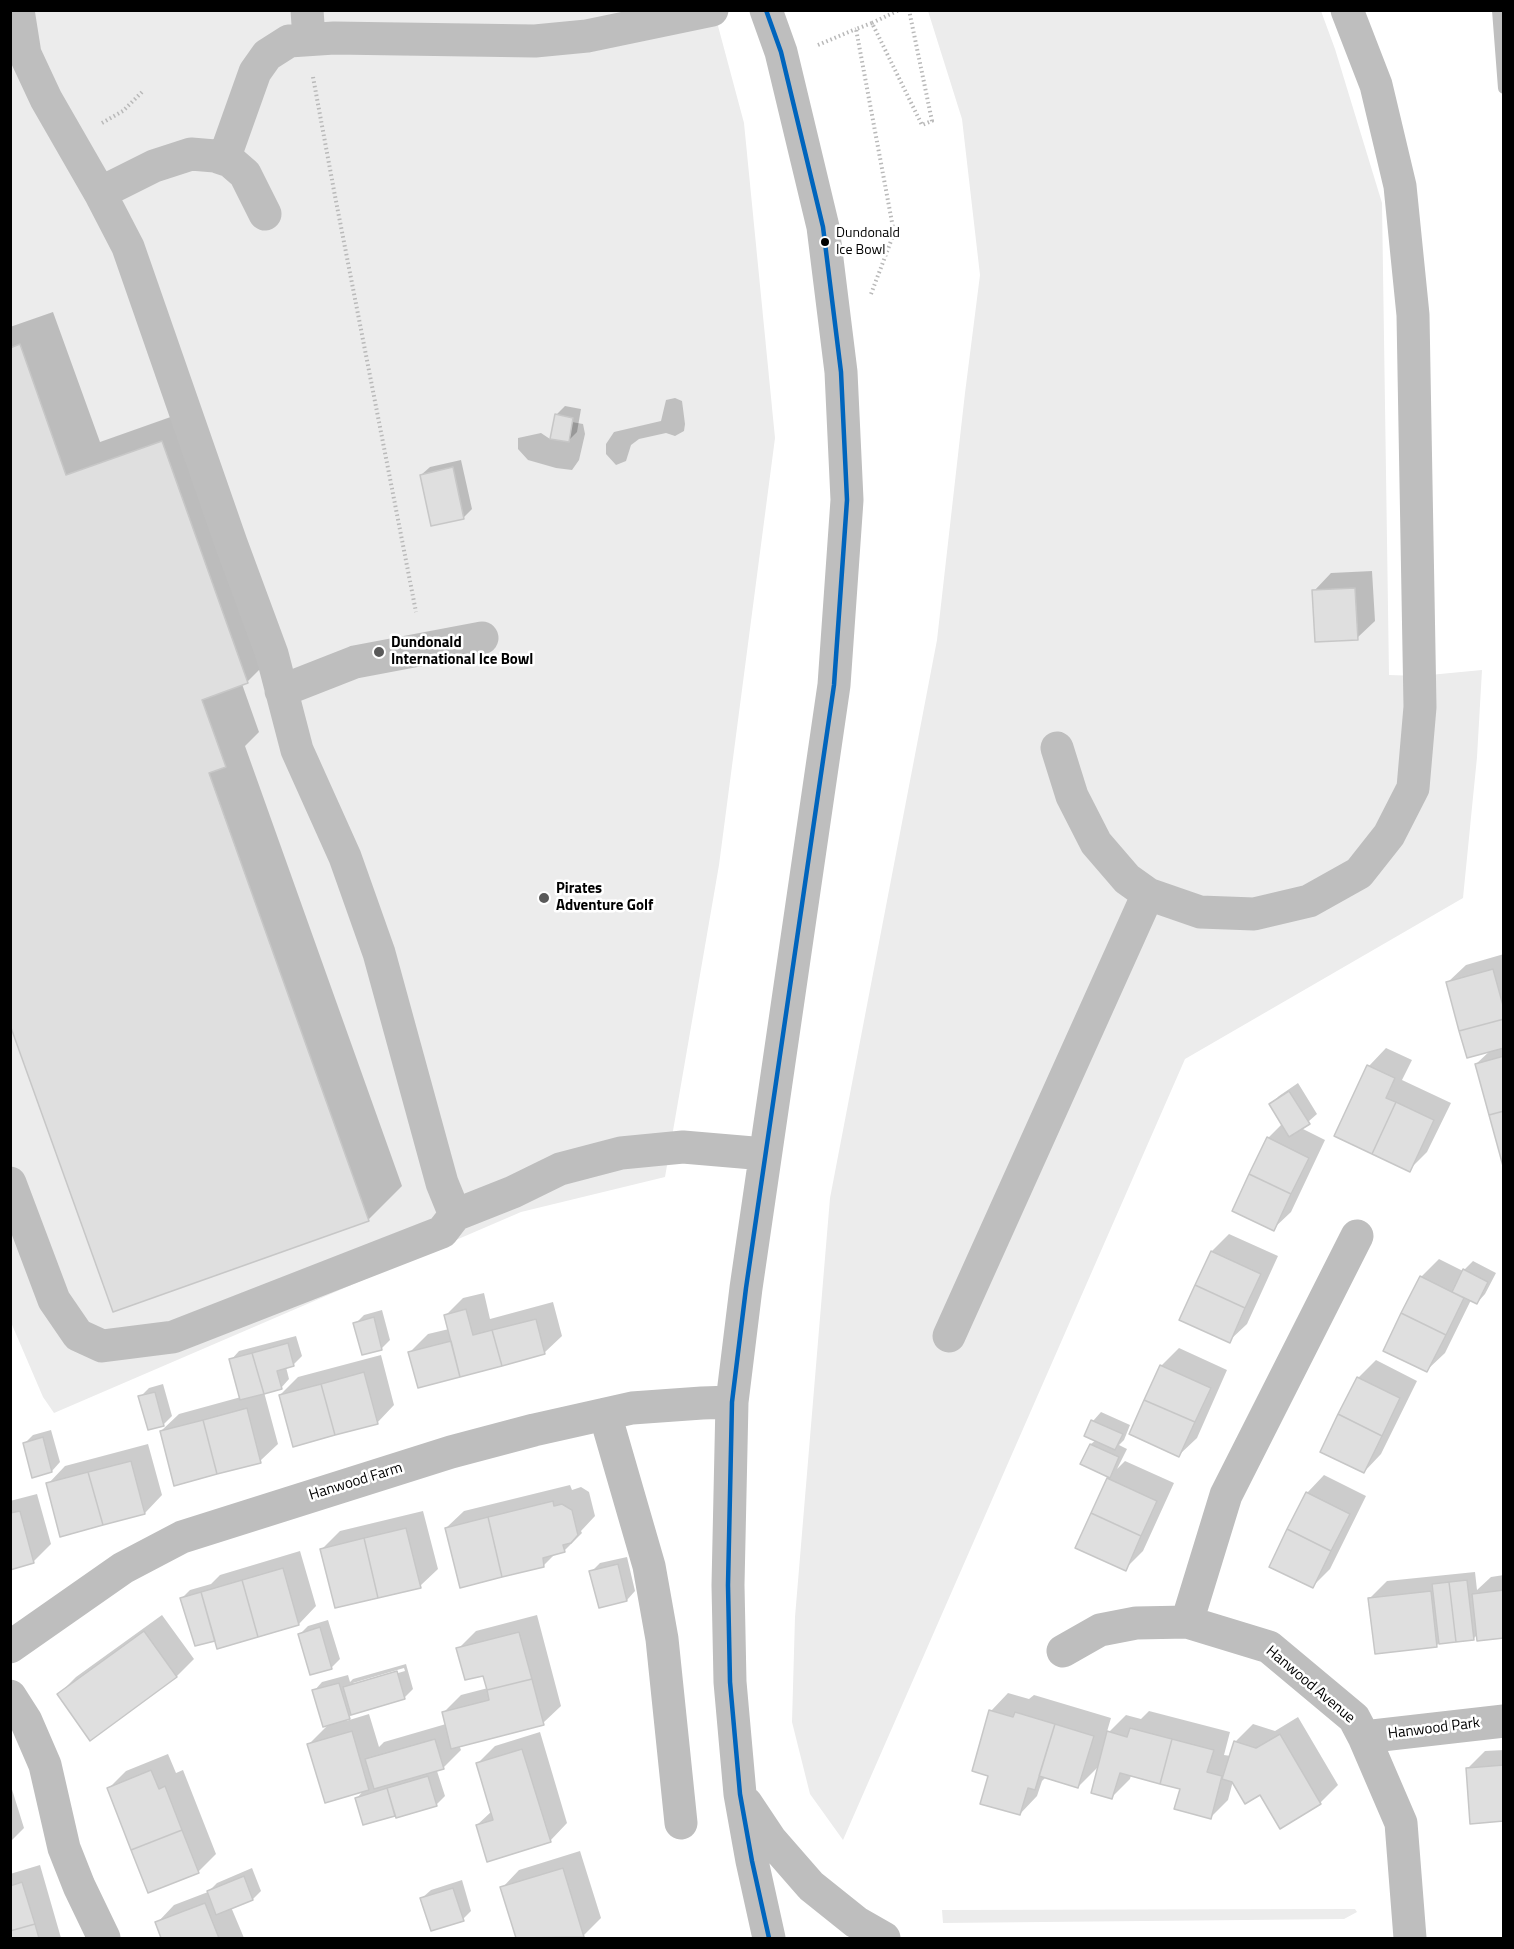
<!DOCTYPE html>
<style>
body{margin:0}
#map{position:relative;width:1514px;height:1949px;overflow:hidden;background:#fff;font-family:"Titillium Web",sans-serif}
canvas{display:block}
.frame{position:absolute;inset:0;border:12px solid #000;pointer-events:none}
</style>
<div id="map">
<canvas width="1514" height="1949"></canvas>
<div class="frame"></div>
</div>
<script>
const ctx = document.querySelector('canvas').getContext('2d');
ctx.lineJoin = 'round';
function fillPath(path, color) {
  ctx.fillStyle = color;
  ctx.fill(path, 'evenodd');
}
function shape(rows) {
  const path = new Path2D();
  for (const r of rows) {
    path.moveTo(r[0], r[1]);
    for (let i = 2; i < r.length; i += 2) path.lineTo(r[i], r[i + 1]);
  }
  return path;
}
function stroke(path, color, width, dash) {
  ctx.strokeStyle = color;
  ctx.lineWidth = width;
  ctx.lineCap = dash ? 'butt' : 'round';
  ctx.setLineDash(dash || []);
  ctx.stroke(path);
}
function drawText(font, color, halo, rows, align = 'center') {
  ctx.font = font + ' "Titillium Web",sans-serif';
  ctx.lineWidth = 5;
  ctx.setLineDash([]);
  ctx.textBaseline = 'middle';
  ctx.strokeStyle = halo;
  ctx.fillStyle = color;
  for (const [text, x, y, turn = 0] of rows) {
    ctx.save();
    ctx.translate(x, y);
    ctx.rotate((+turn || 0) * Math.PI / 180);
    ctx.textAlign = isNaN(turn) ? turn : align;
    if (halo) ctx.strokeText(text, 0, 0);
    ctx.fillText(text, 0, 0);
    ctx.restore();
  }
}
fillPath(shape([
 [10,11,714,11,744,123,775,438,719,865,665,1177,521,1212,54,1413,43,1397,10,1320],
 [928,11,1321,11,1335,49,1382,203,1389,675,1419,676,1482,670,1477,757,1463,898,1185,1059,843,1840,810,1794,792,1722,795,1617,830,1198,937,640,965,393,980,275,962,119],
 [1355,1909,1357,1912,1344,1919,943,1923,942,1910]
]), '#ececec');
fillPath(shape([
 [675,398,682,401,685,424,684,431,675,436,666,433,639,439,631,445,626,461,616,465,606,454,606,444,614,432,661,421,666,400],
 [572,422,583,424,585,434,579,460,572,470,556,468,528,460,518,449,518,438,541,433,550,439,569,442]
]), '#bfbfbf');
fillPath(shape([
 [53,312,100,442,196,408,281,648,247,682,242,684,259,732,245,746,402,1186,368,1220,10,1021,10,327],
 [565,406,581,409,577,432,568,441,556,415],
 [461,460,472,509,463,518,421,475,430,467],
 [1372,571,1375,621,1357,638,1314,591,1331,573],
 [1504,954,1504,1163,1476,1064,1491,1050,1448,982,1466,965],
 [1386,1048,1412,1060,1402,1080,1451,1103,1427,1152,1409,1170,1369,1066],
 [1298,1083,1317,1114,1301,1128,1325,1140,1291,1212,1273,1229,1268,1138,1283,1123,1271,1104,1279,1096],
 [1229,1234,1278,1256,1247,1324,1229,1341,1212,1251],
 [1439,1259,1463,1271,1473,1261,1496,1273,1485,1294,1477,1303,1471,1300,1445,1353,1427,1370,1421,1277],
 [484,1293,490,1319,553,1302,562,1336,544,1353,410,1352,428,1334,449,1329,445,1316,463,1298],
 [382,1310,390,1340,382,1348,363,1353,355,1324,364,1315],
 [296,1336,302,1356,293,1365,286,1367,289,1379,281,1388,264,1392,278,1444,260,1461,161,1431,179,1414,241,1397,231,1360,239,1351],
 [1179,1348,1227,1370,1197,1438,1179,1455,1131,1434,1161,1366],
 [381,1355,394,1405,377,1423,280,1395,298,1377],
 [1376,1360,1417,1381,1381,1454,1364,1472,1322,1451,1358,1378],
 [163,1384,172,1416,164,1424,140,1397,149,1388],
 [1101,1412,1130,1425,1124,1440,1119,1445,1127,1449,1117,1469,1125,1461,1174,1483,1143,1551,1125,1569,1108,1479,1111,1476,1091,1444,1096,1440,1093,1421],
 [51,1430,60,1462,52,1471,25,1443,33,1435],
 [148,1444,162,1495,145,1513,48,1484,65,1466],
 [1324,1475,1366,1496,1330,1569,1313,1586,1307,1493],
 [570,1485,572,1490,581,1487,589,1492,595,1516,581,1531,582,1533,564,1551,556,1553,544,1565,446,1528,464,1511],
 [37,1494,51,1544,33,1562,10,1568,10,1501],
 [423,1511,438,1569,420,1586,322,1549,340,1531],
 [300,1551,316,1606,299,1624,216,1638,182,1598,190,1590,211,1584,220,1575],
 [627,1557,635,1591,627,1600,591,1572,600,1563],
 [1475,1572,1477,1590,1491,1577,1504,1575,1504,1637,1478,1634,1473,1639,1439,1643,1437,1645,1370,1598,1387,1581],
 [162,1615,194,1659,177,1676,59,1694,76,1677],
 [537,1615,561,1706,543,1723,459,1745,461,1750,443,1768,437,1771,445,1796,436,1805,364,1823,357,1798,364,1790,309,1744,330,1723,314,1691,322,1682,348,1675,350,1682,353,1679,406,1664,413,1689,404,1698,354,1712,346,1721,369,1714,379,1747,384,1742,446,1724,444,1712,461,1695,488,1688,484,1674,458,1649,476,1631],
 [404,1668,405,1671,353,1686,353,1683],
 [328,1620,340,1659,331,1668,300,1634,308,1626],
 [1008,1693,1029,1699,1034,1695,1111,1718,1106,1735,1126,1715,1141,1719,1149,1711,1230,1732,1224,1755,1231,1756,1235,1742,1253,1724,1275,1731,1298,1717,1338,1785,1320,1803,1280,1827,1260,1793,1233,1781,1228,1800,1211,1817,1182,1788,1131,1775,1130,1779,1112,1797,1100,1765,1078,1787,1046,1777,1042,1781,1037,1796,1020,1814,990,1775,991,1711],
 [540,1732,567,1823,550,1841,477,1825,492,1811,478,1763,495,1746],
 [1504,1750,1504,1819,1467,1769,1485,1751],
 [168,1754,176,1773,183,1770,216,1854,198,1872,109,1788,126,1771],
 [10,1783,24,1828,10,1842],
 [580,1851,601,1918,583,1936,575,1938,517,1938,502,1888,519,1870],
 [40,1865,61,1938,10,1938,10,1874],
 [252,1868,261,1891,253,1899,231,1907,244,1938,163,1938,157,1923,174,1905,208,1892,217,1883],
 [462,1880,471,1911,463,1919,422,1898,431,1890]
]), '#0003');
stroke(shape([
 [1498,10,1504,88]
]), '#bfbfbf', 12);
const building = shape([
 [20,344,66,475,162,441,248,683,202,700,226,767,209,773,369,1221,113,1312,10,1025,10,348,20,344],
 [555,414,573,418,569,442,550,439,555,414],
 [453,467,464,519,431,526,420,475,453,467],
 [1355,588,1358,640,1315,642,1312,590,1355,588],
 [1493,969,1504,1009,1504,1019,1459,1031,1446,982,1493,969],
 [1504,1019,1504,1048,1467,1058,1459,1031,1504,1019],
 [1504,1056,1504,1111,1489,1115,1475,1064,1504,1056],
 [1367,1065,1395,1078,1386,1098,1396,1102,1372,1154,1334,1136,1367,1065],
 [1289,1091,1310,1124,1289,1137,1269,1104,1289,1091],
 [1396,1102,1434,1120,1410,1172,1372,1154,1396,1102],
 [1504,1111,1504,1166,1503,1166,1489,1115,1504,1111],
 [1267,1137,1309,1158,1291,1194,1249,1174,1267,1137],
 [1249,1174,1291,1194,1274,1231,1232,1211,1249,1174],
 [1211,1251,1261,1274,1245,1308,1195,1285,1211,1251],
 [1463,1269,1488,1282,1477,1304,1452,1292,1463,1269],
 [1420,1276,1464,1298,1446,1335,1401,1313,1420,1276],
 [1195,1285,1245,1308,1230,1343,1179,1320,1195,1285],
 [466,1309,473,1335,492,1330,502,1366,460,1377,444,1315,466,1309],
 [1401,1313,1446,1335,1427,1372,1383,1351,1401,1313],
 [374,1317,382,1350,362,1355,353,1323,374,1317],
 [536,1319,545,1354,502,1366,492,1330,536,1319],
 [451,1341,460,1377,418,1388,408,1352,451,1341],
 [288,1343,294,1366,277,1371,282,1389,264,1394,252,1353,288,1343],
 [252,1353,264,1394,240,1400,229,1359,252,1353],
 [1160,1365,1211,1388,1195,1422,1144,1400,1160,1365],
 [364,1372,378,1424,335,1435,321,1384,364,1372],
 [1357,1377,1400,1398,1382,1436,1338,1414,1357,1377],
 [321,1384,335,1435,293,1447,279,1395,321,1384],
 [155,1392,164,1426,148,1430,138,1396,155,1392],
 [1144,1400,1195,1422,1179,1457,1129,1434,1144,1400],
 [247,1408,261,1463,217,1474,203,1420,247,1408],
 [1338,1414,1382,1436,1364,1473,1320,1452,1338,1414],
 [203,1420,217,1474,174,1486,160,1431,203,1420],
 [1091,1420,1123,1434,1115,1450,1084,1436,1091,1420],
 [43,1437,52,1472,32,1478,23,1443,43,1437],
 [1090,1444,1119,1457,1110,1478,1080,1464,1090,1444],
 [131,1461,145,1514,103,1525,88,1472,131,1461],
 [88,1472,103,1525,60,1537,46,1483,88,1472],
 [1107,1478,1157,1501,1141,1536,1091,1513,1107,1478],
 [1306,1492,1350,1514,1331,1551,1287,1529,1306,1492],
 [553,1501,554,1506,562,1504,572,1510,578,1535,571,1543,563,1545,565,1552,543,1558,544,1567,502,1577,488,1517,553,1501],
 [20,1511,34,1563,10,1570,10,1513,20,1511],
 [1091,1513,1141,1536,1126,1571,1075,1548,1091,1513],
 [488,1517,502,1577,460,1588,445,1528,488,1517],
 [406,1528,421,1588,378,1598,364,1538,406,1528],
 [1287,1529,1331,1551,1313,1588,1269,1567,1287,1529],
 [364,1538,378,1598,335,1608,320,1549,364,1538],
 [618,1564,627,1601,599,1608,589,1571,618,1564],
 [283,1568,299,1625,258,1637,242,1580,283,1568],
 [242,1580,258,1637,217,1649,201,1592,242,1580],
 [1467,1580,1474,1640,1456,1642,1449,1582,1467,1580],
 [1449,1582,1456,1642,1439,1644,1432,1584,1449,1582],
 [1504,1590,1504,1638,1477,1641,1472,1594,1504,1590],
 [1431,1591,1437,1647,1375,1654,1368,1598,1431,1591],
 [201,1592,215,1641,195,1646,180,1598,201,1592],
 [320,1627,332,1669,310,1675,298,1634,320,1627],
 [144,1631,177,1677,90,1741,57,1694,144,1631],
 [519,1632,532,1679,487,1690,483,1676,465,1680,456,1648,519,1632],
 [397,1671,405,1699,351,1715,343,1687,397,1671],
 [532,1679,544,1725,451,1749,442,1712,489,1700,487,1690,532,1679],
 [339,1683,350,1719,323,1727,312,1690,339,1683],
 [989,1710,1013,1717,1015,1712,1055,1724,1035,1790,1028,1788,1020,1815,980,1804,988,1776,972,1771,989,1710],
 [1055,1724,1094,1736,1078,1788,1039,1776,1055,1724],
 [1130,1728,1172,1739,1160,1784,1120,1773,1112,1799,1091,1793,1107,1731,1127,1737,1130,1728],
 [352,1731,369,1790,325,1803,307,1744,352,1731],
 [1280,1734,1321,1804,1280,1829,1260,1795,1245,1804,1232,1782,1222,1779,1234,1741,1256,1748,1280,1734],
 [435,1739,444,1769,374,1789,365,1759,435,1739],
 [1172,1739,1214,1750,1207,1772,1222,1776,1211,1819,1174,1809,1180,1789,1160,1784,1172,1739],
 [522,1749,551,1842,487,1862,476,1825,493,1820,476,1763,522,1749],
 [1504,1765,1504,1821,1470,1824,1466,1768,1504,1765],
 [151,1770,159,1789,165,1786,182,1830,131,1850,107,1788,151,1770],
 [428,1776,437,1806,396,1818,387,1788,428,1776],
 [387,1788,395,1816,363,1825,355,1798,387,1788],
 [182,1830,199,1873,148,1893,131,1850,182,1830],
 [563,1868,584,1937,516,1938,500,1887,563,1868],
 [244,1876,253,1900,216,1915,207,1891,244,1876],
 [22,1882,35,1924,10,1931,10,1886,22,1882],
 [453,1888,464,1921,431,1931,420,1898,453,1888],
 [205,1903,219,1938,161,1938,155,1922,205,1903],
 [35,1924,39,1938,10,1938,10,1931,35,1924]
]);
fillPath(building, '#dfdfdf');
stroke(building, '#c7c7c7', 1.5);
stroke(shape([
 [872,23,899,10],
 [818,45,856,29],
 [313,77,335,196,416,612],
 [102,123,123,111,142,92],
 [871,294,894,233,856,29,872,23,922,125,932,121,909,10]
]), '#b9b9b9', 4, [1.5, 3]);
stroke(shape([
 [18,10,25,54,46,99,100,193,128,247,231,543,272,654,297,750,345,857,379,953,442,1183,455,1215,513,1192,560,1169,621,1153,683,1147,765,1154],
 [307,10,309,39],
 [766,10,781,52,823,227,841,372,847,500,834,685,746,1288,732,1402,728,1585,730,1682,740,1794,752,1861,769,1938],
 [224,159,255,72,267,55,289,41,334,38,535,41,587,36,712,10],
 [100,193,154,166,191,154,215,156,230,161,245,174,265,214],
 [281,691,355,662,482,638],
 [1057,748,1072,796,1096,843,1127,879,1148,894,1200,912,1254,914,1309,901,1359,873,1389,835,1413,788,1420,707,1413,315,1400,186,1376,85,1347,10],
 [10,1183,54,1300,78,1335,102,1346,173,1337,442,1232,455,1215],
 [949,1336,1148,894],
 [605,1414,649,1566,662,1639,681,1823],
 [1187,1622,1226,1495,1357,1236],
 [10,1647,123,1568,182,1537,451,1452,534,1430,632,1408,702,1403,732,1402],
 [1063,1651,1100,1630,1136,1623,1187,1622,1269,1647,1354,1718,1364,1737,1401,1823,1410,1938],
 [10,1696,26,1721,45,1765,64,1848,79,1886,104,1938],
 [1364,1737,1504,1721],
 [746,1803,770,1839,811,1886,856,1922,884,1938]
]), '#bebebe', 33);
stroke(shape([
 [766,10,781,52,823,227,841,372,847,500,834,685,746,1288,732,1402,728,1585,730,1682,740,1794,752,1861,769,1938]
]), '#0065bd', 4.5);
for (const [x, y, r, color] of [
 [825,242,5,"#000"],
 [379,652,6,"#595959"],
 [544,898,6,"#595959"]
]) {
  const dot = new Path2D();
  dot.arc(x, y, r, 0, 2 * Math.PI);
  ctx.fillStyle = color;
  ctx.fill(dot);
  stroke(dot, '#fff', 2);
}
drawText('14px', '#000', '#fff', [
 ["Dundonald",836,234],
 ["Ice Bowl",836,251]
], 'left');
drawText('bold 15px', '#000', '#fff', [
 ["Dundonald",391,643],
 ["International Ice Bowl",391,660],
 ["Pirates",556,889],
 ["Adventure Golf",556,906]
], 'left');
drawText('15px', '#000', '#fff', [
 ["Hanwood Farm",356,1482,-17],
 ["Hanwood Avenue",1310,1685,40],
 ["Hanwood Park",1434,1729,-7]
]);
</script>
